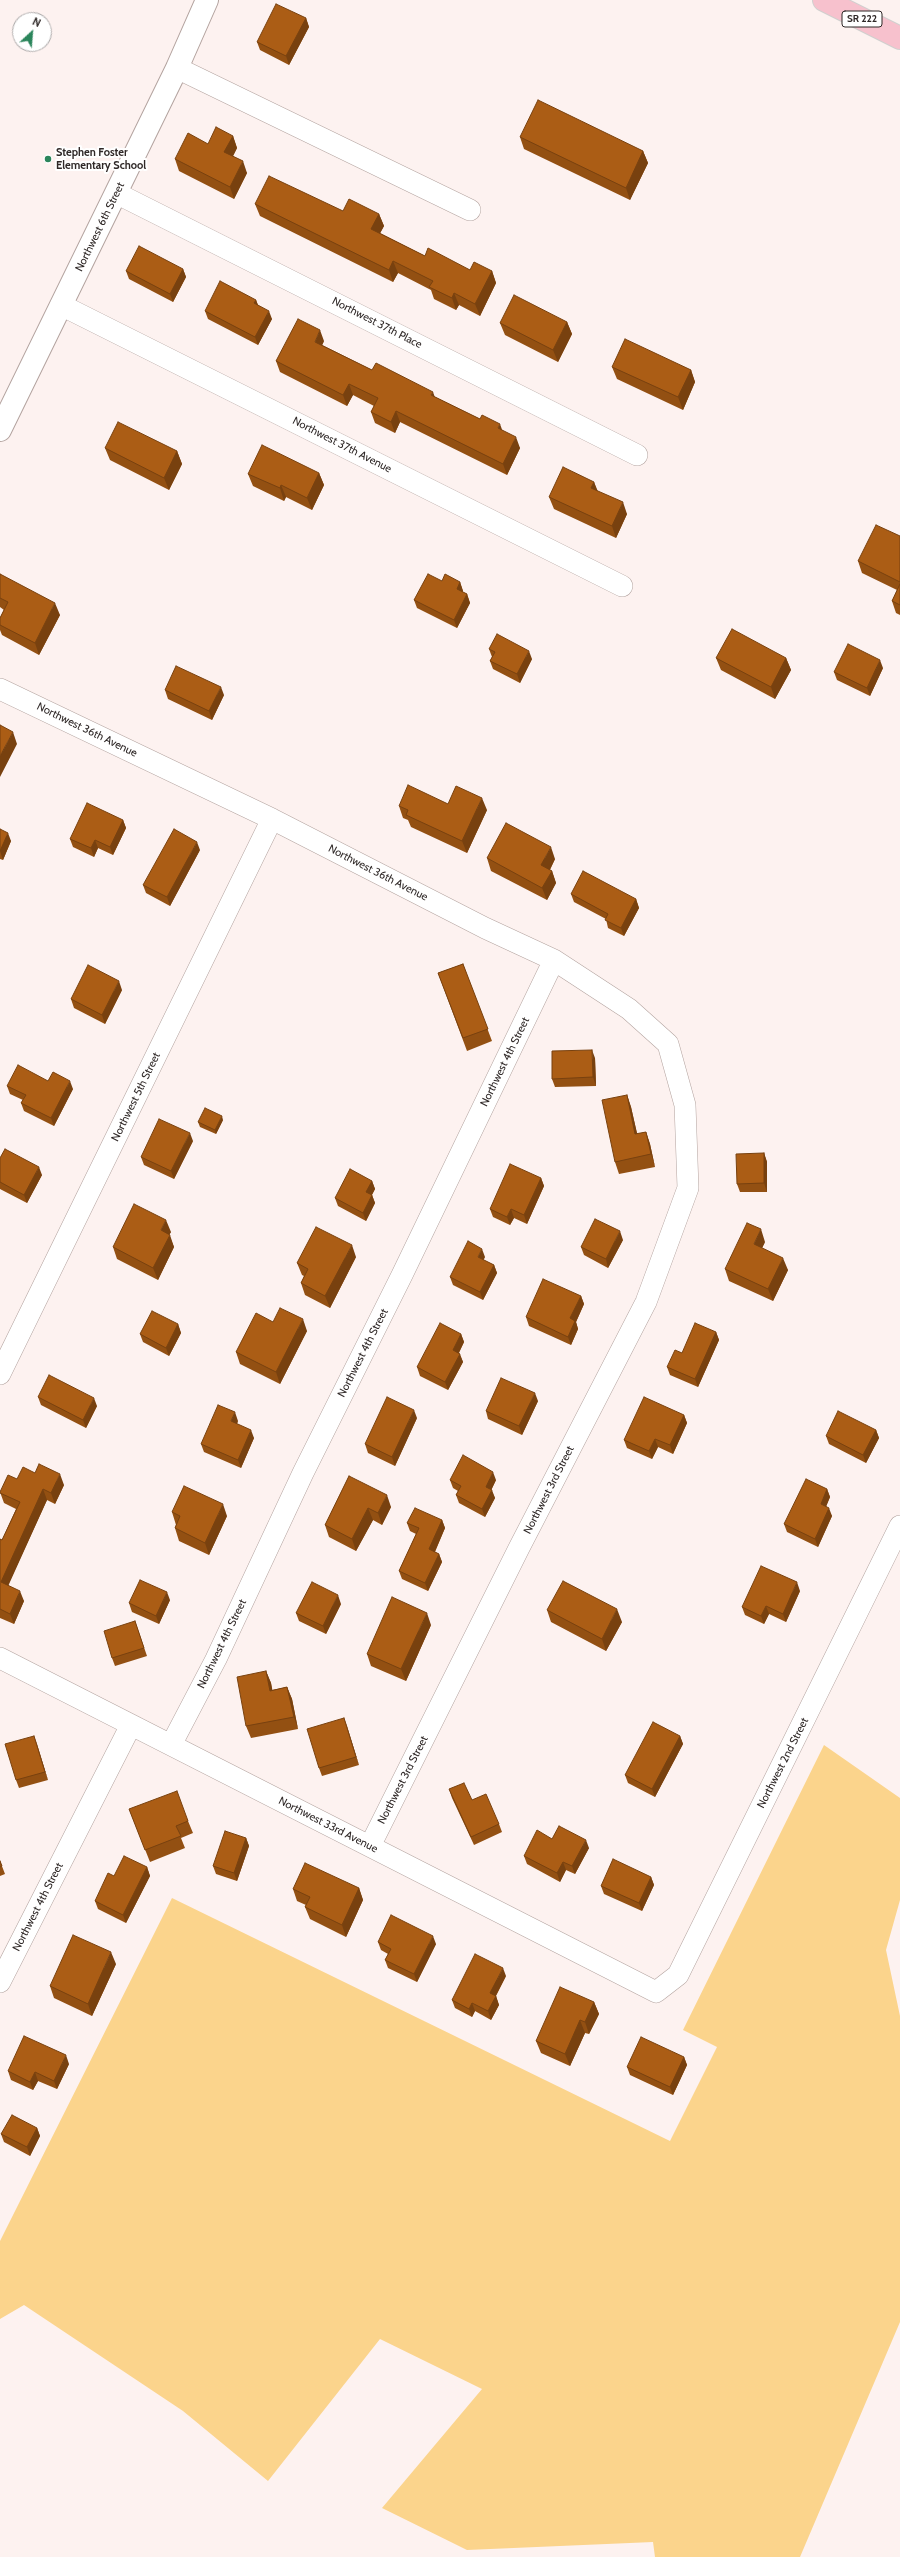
<!DOCTYPE html>
<style>
body{margin:0}
#map{position:relative;width:900px;height:2557px;overflow:hidden;background:#fdf2f0;font-family:Cabin,sans-serif}
canvas{display:block}
.north{position:absolute;left:12px;top:12px;width:40px;height:40px;box-sizing:border-box;background:#fff;border:1px solid #aca9a9;border-radius:50%;rotate:26deg;font-size:11px;font-weight:700;line-height:16px;text-align:center;color:#2f2827}
.north::after{content:'';display:block;margin:auto;width:14px;height:18px;background:#2b855b;clip-path:polygon(50% 0,100% 100%,50% 72%,0 100%)}
</style>
<div id="map">
<canvas width="900" height="2557"></canvas>
<div class="north">N</div>
</div>
<script>
const ctx = document.querySelector('canvas').getContext('2d');
ctx.lineJoin = 'round';
function fillPath(path, color) {
  ctx.fillStyle = color;
  ctx.fill(path, 'evenodd');
}
function shape(rows) {
  const path = new Path2D();
  for (const r of rows) {
    path.moveTo(r[0], r[1]);
    for (let i = 2; i < r.length; i += 2) path.lineTo(r[i], r[i + 1]);
  }
  return path;
}
function stroke(path, color, width, dash) {
  ctx.strokeStyle = color;
  ctx.lineWidth = width;
  ctx.lineCap = dash ? 'butt' : 'round';
  ctx.setLineDash(dash || []);
  ctx.stroke(path);
}
function drawText(font, color, halo, rows, align = 'center') {
  ctx.font = font + ' Cabin,sans-serif';
  ctx.lineWidth = 4;
  ctx.setLineDash([]);
  ctx.textBaseline = 'middle';
  ctx.strokeStyle = halo;
  ctx.fillStyle = color;
  for (const [text, x, y, turn = 0] of rows) {
    ctx.save();
    ctx.translate(x, y);
    ctx.rotate((+turn || 0) * Math.PI / 180);
    ctx.textAlign = isNaN(turn) ? turn : align;
    if (halo) ctx.strokeText(text, 0, 0);
    ctx.fillText(text, 0, 0);
    ctx.restore();
  }
}
fillPath(shape([
 [824,1745,900,1798,900,1900,886,1950,900,2016,900,2322,800,2557,655,2557,653,2542,467,2550,382,2508,482,2389,380,2339,268,2481,183,2411,24,2305,0,2319,0,2241,172,1898,670,2141,717,2047,683,2030]
]), '#fbd48c');
const street = shape([
 [177,68,470,210],
 [116,193,637,455],
 [61,305,622,586],
 [0,689,272,819,485,928,554,960,629,1009,668,1044,685,1105,688,1188,646,1302,519,1548,370,1846],
 [0,1374,272,819],
 [0,1658,656,1992,678,1975,900,1526],
 [171,1745,216,1659,303,1473,402,1275,554,960],
 [0,1982,131,1725]
]);
const secondary = shape([
 [0,430,177,68,207,0]
]);
const primary = shape([
 [824,0,900,38]
]);
stroke(street, '#b3a39f', 22);
stroke(secondary, '#b3a39f', 24);
stroke(primary, '#d1d0cf', 24);
stroke(street, '#fff', 21);
stroke(secondary, '#fff', 22);
stroke(primary, '#f7c1cd', 22);
fillPath(shape([
 [306,18,309,27,289,65,260,50,257,42],
 [233,136,237,148,233,156,247,173,234,199,179,171,175,159,208,144],
 [520,137,643,151,648,163,630,200,524,149],
 [255,204,379,214,384,226,380,233,425,256,470,270,492,271,496,283,480,316,459,305,456,310,434,299,431,290,398,273,393,282,260,216],
 [183,269,186,277,173,302,129,279,126,271],
 [256,300,258,305,272,319,258,345,208,319,205,311],
 [567,322,572,334,558,362,505,335,500,323],
 [324,341,322,345,372,370,435,397,480,419,502,430,520,448,507,475,400,422,395,433,375,423,371,412,374,406,353,395,347,406,280,372,276,361],
 [612,367,691,370,695,382,683,410,617,379],
 [105,448,177,451,182,464,169,490,110,460],
 [319,473,324,485,312,510,286,497,284,501,253,486,248,474],
 [594,482,597,491,627,514,616,538,554,509,549,497],
 [900,536,900,615,896,613,892,601,897,590,862,573,858,561],
 [0,574,60,615,39,655,2,635,0,630,0,618,4,610,0,607],
 [442,581,460,582,463,591,462,592,467,594,470,603,457,628,417,608,414,600],
 [489,649,532,659,520,683,493,669,490,661,492,657],
 [716,658,786,658,791,670,775,699,721,670],
 [883,668,870,696,837,680,834,672],
 [165,690,224,695,212,720,168,699],
 [448,804,487,810,467,853,411,827,408,820,403,818,399,806],
 [123,820,126,828,113,855,98,848,94,857,73,847,70,839],
 [0,829,11,841,3,860,0,859],
 [200,850,170,906,146,893,143,885],
 [487,858,555,859,550,870,552,871,556,883,547,900,491,871],
 [571,894,636,899,639,908,624,936,608,928,606,919,574,902],
 [463,964,492,1041,467,1051,438,973],
 [122,990,105,1024,74,1008,71,999],
 [595,1058,596,1086,555,1087,552,1079],
 [48,1081,73,1089,54,1126,24,1111,21,1103,23,1100,10,1094,7,1086],
 [627,1095,631,1107,637,1134,646,1132,650,1144,655,1167,619,1174,615,1162],
 [223,1120,216,1134,200,1127,198,1122],
 [193,1141,174,1179,144,1165,141,1157],
 [764,1153,767,1162,767,1192,740,1192,737,1184],
 [0,1158,42,1175,27,1203,0,1189],
 [541,1178,544,1186,527,1224,514,1218,510,1225,493,1217,490,1209],
 [372,1181,375,1189,372,1195,375,1203,366,1221,338,1206,335,1198],
 [171,1232,169,1235,174,1247,158,1280,117,1259,113,1247],
 [623,1240,608,1268,584,1255,581,1247],
 [765,1242,762,1248,788,1270,773,1301,729,1281,725,1269],
 [356,1257,330,1308,305,1295,301,1283,304,1276,302,1275,297,1263],
 [485,1257,483,1260,494,1265,497,1273,483,1300,453,1285,450,1277],
 [581,1296,584,1304,576,1322,578,1329,571,1345,529,1326,526,1317],
 [273,1322,307,1331,280,1384,240,1364,236,1352],
 [178,1324,181,1333,169,1356,143,1342,140,1334],
 [716,1332,719,1340,698,1387,670,1375,667,1367,682,1353],
 [461,1334,464,1342,459,1353,463,1362,448,1390,420,1376,417,1367],
 [38,1397,97,1406,86,1428,41,1405],
 [538,1401,522,1435,488,1419,486,1411],
 [684,1415,687,1423,673,1454,658,1447,652,1459,627,1448,624,1440],
 [417,1418,395,1466,368,1453,365,1444],
 [238,1421,237,1424,254,1438,241,1468,204,1452,201,1444],
 [876,1430,879,1438,866,1463,829,1444,826,1436],
 [35,1473,64,1485,55,1504,47,1500,8,1585,24,1601,14,1624,0,1618,0,1539,2,1540,16,1509,4,1503,0,1492,17,1479],
 [349,1476,391,1507,382,1525,373,1520,356,1551,329,1537,325,1525],
 [450,1480,496,1480,491,1490,495,1498,485,1517,459,1503,456,1495,458,1491,453,1488],
 [827,1489,830,1497,826,1506,832,1516,818,1547,787,1532,784,1524],
 [172,1512,227,1516,209,1555,179,1541,175,1528,176,1525],
 [442,1520,445,1528,435,1552,439,1554,442,1562,428,1591,402,1579,399,1571,416,1534,410,1531,407,1523],
 [800,1591,786,1622,769,1614,764,1624,745,1615,742,1607],
 [170,1600,159,1624,132,1612,129,1603],
 [341,1604,326,1634,299,1621,296,1613],
 [547,1610,622,1622,606,1651,551,1622],
 [135,1621,147,1656,115,1666,112,1658],
 [431,1625,406,1681,371,1666,367,1654],
 [266,1671,271,1683,272,1690,287,1687,292,1699,298,1729,251,1738,246,1726],
 [344,1718,359,1765,322,1776,319,1768],
 [34,1736,48,1780,19,1788,16,1780],
 [680,1736,683,1744,655,1797,628,1783,625,1775],
 [449,1789,472,1800,499,1824,502,1832,474,1845,452,1798],
 [129,1809,188,1821,193,1833,181,1838,185,1848,150,1862],
 [246,1838,249,1846,237,1881,216,1874,213,1866],
 [552,1839,589,1848,575,1874,566,1870,560,1882,527,1864,524,1856],
 [0,1861,5,1874,0,1876],
 [147,1867,150,1876,126,1923,98,1909,95,1901,114,1876],
 [651,1877,654,1885,642,1911,604,1894,601,1886],
 [359,1888,363,1900,346,1937,310,1919,305,1907,306,1905,297,1901,293,1889],
 [378,1942,436,1944,417,1982,388,1968,385,1960,388,1954,381,1950],
 [116,1964,92,2016,54,1998,50,1986],
 [506,1976,496,1996,499,2005,491,2020,475,2011,472,2017,455,2008,452,2000],
 [594,2002,599,2014,589,2034,585,2033,570,2066,541,2053,536,2041],
 [684,2057,687,2065,673,2095,630,2075,627,2067],
 [69,2064,57,2089,38,2081,33,2090,11,2080,8,2071],
 [37,2128,40,2136,30,2156,4,2142,1,2134]
]), '#935012');
fillPath(shape([
 [306,18,309,27,289,65,286,56],
 [233,136,237,148,229,164,224,152],
 [643,151,648,163,630,200,626,188],
 [243,161,247,173,234,199,230,187],
 [379,214,384,226,376,241,371,229],
 [393,261,398,273,393,282,389,270],
 [183,269,186,277,173,302,170,294],
 [492,271,496,283,480,316,475,304],
 [454,293,459,305,456,310,452,298],
 [256,300,259,308,254,303],
 [269,311,272,319,258,345,255,337],
 [567,322,572,334,558,362,553,350],
 [320,330,324,341,319,352,315,342],
 [691,370,695,382,683,410,678,397],
 [349,384,353,395,347,406,343,395],
 [433,392,437,403,431,395],
 [396,411,400,422,395,433,391,422],
 [500,424,504,435,498,428],
 [516,437,520,448,507,475,503,464],
 [177,451,182,464,169,490,164,478],
 [319,473,324,485,312,510,307,498],
 [594,482,599,494,591,488],
 [281,485,286,497,284,501,280,488],
 [623,502,627,514,616,538,612,526],
 [460,582,463,591,460,597,457,589],
 [467,594,470,603,457,628,454,620],
 [55,603,60,615,39,655,35,643],
 [529,651,532,659,520,683,517,674],
 [786,658,791,670,775,699,771,687],
 [880,660,883,668,870,696,867,688],
 [221,687,224,695,212,720,209,711],
 [13,732,17,744,0,777,0,756],
 [482,798,487,810,467,853,462,841],
 [123,820,126,828,113,855,110,847],
 [8,833,11,841,3,860,0,851],
 [95,840,98,848,94,857,91,848],
 [197,842,200,850,170,906,167,897],
 [551,847,555,859,546,877,541,865],
 [552,871,556,883,547,900,542,888],
 [636,899,639,908,624,936,621,928],
 [119,981,122,990,105,1024,102,1015],
 [592,1050,595,1058,596,1086,593,1077],
 [70,1081,73,1089,54,1126,51,1118],
 [627,1095,631,1107,640,1146,635,1134],
 [222,1116,223,1120,216,1134,215,1130],
 [646,1132,650,1144,655,1167,651,1154],
 [190,1133,193,1141,174,1179,171,1171],
 [764,1153,767,1162,767,1192,764,1183],
 [39,1167,42,1175,27,1203,24,1195],
 [541,1178,544,1186,527,1224,524,1215],
 [372,1181,375,1189,369,1200,366,1192],
 [372,1195,375,1203,366,1221,363,1213],
 [511,1209,514,1218,510,1225,507,1217],
 [166,1220,171,1232,165,1242,161,1230],
 [761,1229,765,1242,758,1256,754,1244],
 [620,1231,623,1240,608,1268,606,1259],
 [170,1235,174,1247,158,1280,153,1268],
 [352,1245,356,1257,330,1308,325,1296],
 [482,1249,485,1257,481,1265,478,1257],
 [783,1258,788,1270,773,1301,768,1289],
 [494,1265,497,1273,483,1300,480,1292],
 [581,1296,584,1304,576,1322,578,1329,571,1345,568,1337,570,1318],
 [303,1319,307,1331,280,1384,276,1372],
 [178,1324,181,1333,169,1356,166,1348],
 [716,1332,719,1340,698,1387,695,1379],
 [461,1334,464,1342,456,1358,453,1350],
 [460,1354,463,1362,448,1390,445,1382],
 [535,1393,538,1401,522,1435,519,1426],
 [94,1398,97,1406,86,1428,83,1420],
 [414,1410,417,1418,395,1466,392,1457],
 [235,1412,238,1421,234,1430,231,1421],
 [684,1415,687,1423,673,1454,670,1445],
 [251,1430,254,1438,241,1468,238,1460],
 [876,1430,879,1438,866,1463,863,1455],
 [655,1439,658,1447,652,1459,649,1451],
 [493,1472,496,1480,489,1495,486,1487],
 [60,1474,64,1485,55,1504,51,1493],
 [43,1489,47,1500,5,1593,1,1582],
 [827,1489,830,1497,824,1512,821,1504],
 [492,1490,495,1498,485,1517,482,1509],
 [387,1495,391,1507,382,1525,378,1513],
 [223,1504,227,1516,209,1555,205,1543],
 [368,1508,373,1520,356,1551,352,1539],
 [829,1508,832,1516,818,1547,815,1539],
 [442,1520,445,1528,432,1558,429,1549],
 [439,1554,442,1562,428,1591,425,1583],
 [797,1582,800,1591,786,1622,783,1614],
 [20,1591,24,1601,14,1624,10,1614],
 [167,1592,170,1600,159,1624,156,1616],
 [338,1595,341,1604,326,1634,323,1626],
 [766,1606,769,1614,764,1624,761,1616],
 [617,1609,622,1622,606,1651,602,1639],
 [427,1613,431,1625,406,1681,401,1669],
 [266,1671,271,1683,275,1703,270,1691],
 [287,1687,292,1699,298,1729,294,1717],
 [344,1718,347,1726,359,1765,356,1757],
 [34,1736,37,1744,48,1780,45,1772],
 [680,1736,683,1744,655,1797,652,1789],
 [246,1838,249,1846,237,1881,234,1873],
 [586,1840,589,1848,575,1874,572,1866],
 [563,1862,566,1870,560,1882,557,1873],
 [147,1867,150,1876,126,1923,123,1915],
 [651,1877,654,1885,642,1911,639,1903],
 [359,1888,363,1900,346,1937,342,1925],
 [433,1936,436,1944,417,1982,414,1974],
 [111,1952,116,1964,92,2016,88,2004],
 [503,1968,506,1976,493,2001,490,1993],
 [496,1996,499,2005,491,2020,488,2011],
 [594,2002,599,2014,589,2034,585,2022],
 [472,2003,475,2011,472,2017,469,2009],
 [580,2020,585,2033,570,2066,565,2054],
 [66,2055,69,2064,57,2089,54,2081],
 [684,2057,687,2065,673,2095,670,2087],
 [35,2072,38,2081,33,2090,30,2082],
 [37,2128,40,2136,30,2156,27,2147]
]), '#78410f');
const building = shape([
 [276,4,306,18,286,56,257,42,276,4],
 [538,100,643,151,626,188,520,137,538,100],
 [216,127,233,136,224,152,243,161,230,187,175,159,188,133,208,144,216,127],
 [269,176,343,211,349,199,379,214,371,229,425,256,428,248,470,270,474,262,492,271,475,304,454,293,452,298,429,287,433,281,393,261,389,270,255,204,269,176],
 [139,246,183,269,170,294,126,271,139,246],
 [220,281,256,300,254,303,269,311,255,337,205,311,220,281],
 [514,295,567,322,553,350,500,323,514,295],
 [298,319,320,330,315,342,372,370,376,363,433,392,431,395,480,419,482,415,500,424,498,428,516,437,503,464,396,411,391,422,371,412,378,398,349,384,343,395,276,361,298,319],
 [625,339,691,370,678,397,612,367,625,339],
 [118,422,177,451,164,478,105,448,118,422],
 [262,445,319,473,307,498,281,485,280,488,248,474,262,445],
 [563,467,594,482,591,488,623,502,612,526,549,497,563,467],
 [876,525,900,536,900,582,858,561,876,525],
 [0,574,55,603,35,643,0,625,0,618,8,602,0,598,0,574],
 [428,574,442,581,445,574,460,582,457,589,467,594,454,620,414,600,428,574],
 [900,584,900,605,892,601,900,584],
 [732,629,786,658,771,687,716,658,732,629],
 [497,634,529,651,517,674,490,661,495,652,489,649,497,634],
 [848,644,880,660,867,688,834,672,848,644],
 [176,666,221,687,209,711,165,690,176,666],
 [0,725,13,732,0,756,0,725],
 [408,785,448,804,456,786,482,798,462,841,406,815,408,810,399,806,408,785],
 [87,803,123,820,110,847,95,840,91,848,70,839,87,803],
 [506,823,551,847,541,865,552,871,542,888,487,858,506,823],
 [0,829,8,833,0,851,0,829],
 [174,829,197,842,167,897,143,885,174,829],
 [583,871,636,899,621,928,605,920,608,914,571,894,583,871],
 [463,964,488,1029,463,1038,438,973,463,964],
 [88,965,119,981,102,1015,71,999,88,965],
 [592,1050,593,1077,552,1079,552,1051,592,1050],
 [18,1065,48,1081,53,1072,70,1081,51,1118,21,1103,26,1095,7,1086,18,1065],
 [627,1095,635,1134,646,1132,651,1154,615,1162,602,1100,627,1095],
 [205,1108,222,1116,215,1130,198,1122,205,1108],
 [159,1119,190,1133,171,1171,141,1157,159,1119],
 [5,1149,39,1167,24,1195,0,1182,0,1158,5,1149],
 [764,1153,764,1183,737,1184,736,1154,764,1153],
 [510,1164,541,1178,524,1215,511,1209,507,1217,490,1209,510,1164],
 [350,1169,372,1181,366,1192,372,1195,363,1213,335,1198,350,1169],
 [134,1204,166,1220,161,1230,170,1235,153,1268,113,1247,134,1204],
 [595,1219,620,1231,606,1259,581,1247,595,1219],
 [747,1223,761,1229,754,1244,783,1258,768,1289,725,1269,747,1223],
 [316,1227,352,1245,325,1296,301,1283,308,1269,297,1263,316,1227],
 [468,1241,482,1249,478,1257,494,1265,480,1292,450,1277,468,1241],
 [543,1279,581,1296,570,1318,575,1321,568,1337,526,1317,543,1279],
 [280,1308,303,1319,276,1372,236,1352,256,1313,273,1322,280,1308],
 [152,1311,178,1324,166,1348,140,1334,152,1311],
 [440,1323,461,1334,453,1350,460,1354,445,1382,417,1367,440,1323],
 [695,1323,716,1332,695,1379,667,1367,675,1350,682,1353,695,1323],
 [49,1375,94,1398,83,1420,38,1397,49,1375],
 [501,1378,535,1393,519,1426,486,1411,501,1378],
 [387,1397,414,1410,392,1457,365,1444,387,1397],
 [644,1397,684,1415,670,1445,655,1439,649,1451,624,1440,644,1397],
 [218,1405,235,1412,231,1421,251,1430,238,1460,201,1444,218,1405],
 [838,1411,876,1430,863,1455,826,1436,838,1411],
 [463,1455,493,1472,486,1487,492,1490,482,1509,456,1495,461,1486,450,1480,463,1455],
 [39,1464,60,1474,51,1493,43,1489,1,1582,20,1591,10,1614,0,1609,0,1539,2,1540,20,1502,0,1493,0,1492,8,1475,17,1479,23,1467,35,1473,39,1464],
 [349,1476,387,1495,378,1513,368,1508,352,1539,325,1525,349,1476],
 [806,1479,827,1489,821,1504,829,1508,815,1539,784,1524,806,1479],
 [184,1486,223,1504,205,1543,175,1528,180,1516,172,1512,184,1486],
 [415,1508,442,1520,429,1549,439,1554,425,1583,399,1571,419,1528,407,1523,415,1508],
 [761,1566,797,1582,783,1614,766,1606,761,1616,742,1607,761,1566],
 [140,1580,167,1592,156,1616,129,1603,140,1580],
 [563,1581,617,1609,602,1639,547,1610,563,1581],
 [312,1582,338,1595,323,1626,296,1613,312,1582],
 [392,1597,427,1613,401,1669,367,1654,392,1597],
 [135,1621,144,1648,112,1658,104,1631,135,1621],
 [266,1671,270,1691,287,1687,294,1717,246,1726,237,1677,266,1671],
 [344,1718,356,1757,319,1768,307,1729,344,1718],
 [653,1722,680,1736,652,1789,625,1775,653,1722],
 [34,1736,45,1772,16,1780,5,1744,34,1736],
 [464,1783,472,1800,486,1794,499,1824,471,1837,449,1789,464,1783],
 [177,1791,188,1821,176,1826,181,1836,145,1850,129,1809,177,1791],
 [559,1826,586,1840,572,1866,563,1862,557,1873,524,1856,537,1830,552,1839,559,1826],
 [225,1831,246,1838,234,1873,213,1866,225,1831],
 [124,1856,147,1867,123,1915,95,1901,108,1873,114,1876,124,1856],
 [613,1859,651,1877,639,1903,601,1886,613,1859],
 [0,1861,2,1866,0,1867,0,1861],
 [305,1863,359,1888,342,1925,305,1907,310,1897,293,1889,305,1863],
 [391,1915,433,1936,414,1974,385,1960,391,1949,378,1942,391,1915],
 [73,1935,111,1952,88,2004,50,1986,73,1935],
 [475,1954,503,1968,490,1993,496,1996,488,2011,472,2003,469,2009,452,2000,475,1954],
 [560,1987,594,2002,585,2022,580,2020,565,2054,536,2041,560,1987],
 [24,2036,66,2055,54,2081,35,2072,30,2082,8,2071,24,2036],
 [641,2037,684,2057,670,2087,627,2067,641,2037],
 [12,2115,37,2128,27,2147,1,2134,12,2115]
]);
fillPath(building, '#ab5d15');
stroke(building, '#78410f', 1);
for (const [x, y, r, color] of [
 [48,159,4,"#2b855b"]
]) {
  const dot = new Path2D();
  dot.arc(x, y, r, 0, 2 * Math.PI);
  ctx.fillStyle = color;
  ctx.fill(dot);
  stroke(dot, '#fff', 1.5);
}
for (const [x, y, w] of [
 [862,19,40]
]) {
  const box = new Path2D();
  box.roundRect(x - w / 2, y - 8, w, 16, 3);
  ctx.fillStyle = '#fff';
  ctx.fill(box);
  stroke(box, '#2f2827', 1);
}
drawText('bold 10px', '#2f2827', null, [
 ["SR 222",862,19]
]);
drawText('bold 11px', '#2f2827', '#fff', [
 ["Stephen Foster",56,153],
 ["Elementary School",56,166]
], 'left');
drawText('11px', '#2f2827', '#fff', [
 ["Northwest 6th Street",100,227,-64],
 ["Northwest 37th Place",377,323,27],
 ["Northwest 37th Avenue",342,445,27],
 ["Northwest 36th Avenue",87,730,26],
 ["Northwest 36th Avenue",378,873,27],
 ["Northwest 4th Street",505,1062,-64],
 ["Northwest 5th Street",136,1097,-64],
 ["Northwest 4th Street",363,1353,-63],
 ["Northwest 3rd Street",549,1490,-63],
 ["Northwest 4th Street",222,1644,-64],
 ["Northwest 2nd Street",783,1763,-63],
 ["Northwest 3rd Street",403,1780,-63],
 ["Northwest 33rd Avenue",328,1825,27],
 ["Northwest 4th Street",38,1907,-63]
]);
</script>
